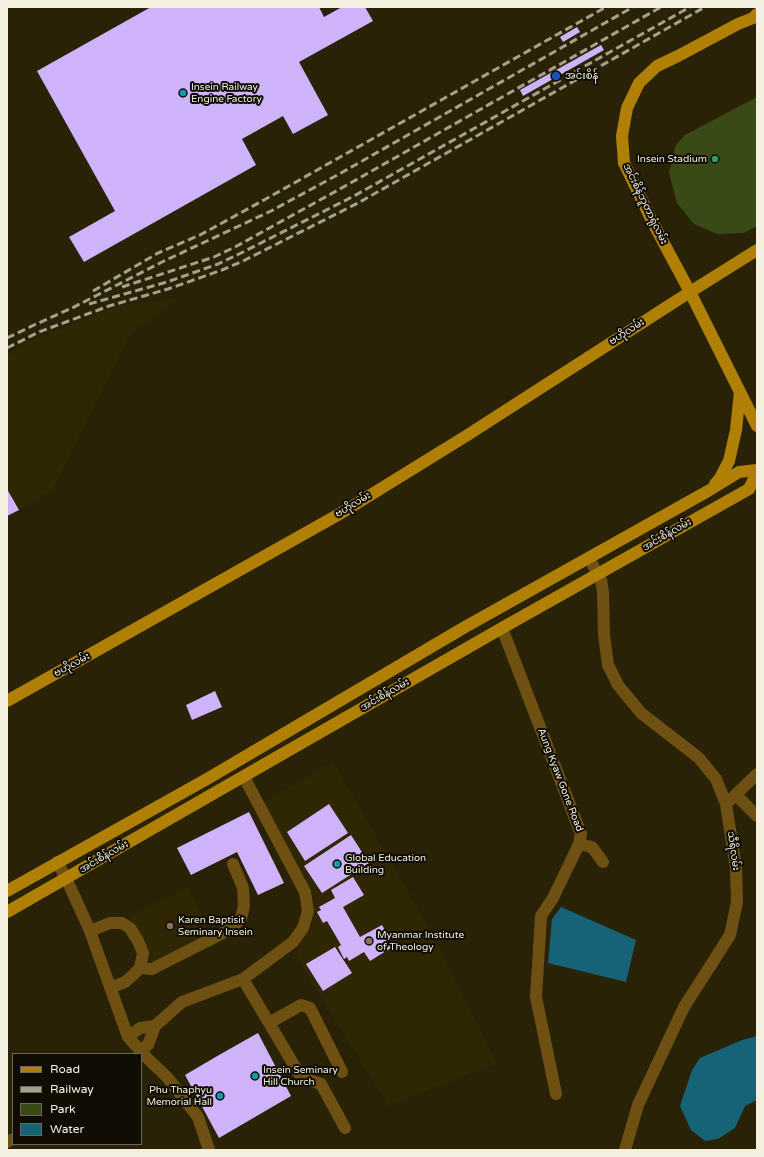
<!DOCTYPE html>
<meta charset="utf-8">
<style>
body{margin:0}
#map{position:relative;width:764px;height:1157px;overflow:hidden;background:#292207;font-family:"Varela Round",sans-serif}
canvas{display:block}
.frame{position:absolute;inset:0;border:8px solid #f3f0e0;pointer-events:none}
.legend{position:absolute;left:12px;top:1053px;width:130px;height:92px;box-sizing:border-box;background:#0f0c03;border:1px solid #6a675b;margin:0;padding:5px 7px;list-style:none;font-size:12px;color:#f3f0e0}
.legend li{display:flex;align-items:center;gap:8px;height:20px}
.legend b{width:20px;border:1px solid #6a675b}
</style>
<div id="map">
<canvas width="764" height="1157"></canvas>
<div class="frame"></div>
<ul class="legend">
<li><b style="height:5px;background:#b07f06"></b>Road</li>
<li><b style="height:5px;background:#a5a08c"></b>Railway</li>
<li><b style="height:11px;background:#394a16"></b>Park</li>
<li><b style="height:11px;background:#166377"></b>Water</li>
</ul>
</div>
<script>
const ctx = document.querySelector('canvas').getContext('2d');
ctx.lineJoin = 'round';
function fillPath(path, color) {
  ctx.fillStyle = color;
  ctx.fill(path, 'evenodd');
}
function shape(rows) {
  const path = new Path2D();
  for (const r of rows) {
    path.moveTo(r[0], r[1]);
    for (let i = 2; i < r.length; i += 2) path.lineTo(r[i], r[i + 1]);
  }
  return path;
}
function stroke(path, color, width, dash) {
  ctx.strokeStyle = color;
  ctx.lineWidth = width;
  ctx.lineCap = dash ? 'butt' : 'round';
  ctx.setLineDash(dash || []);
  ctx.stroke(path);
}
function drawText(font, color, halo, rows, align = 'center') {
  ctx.font = font + ' "Varela Round","Noto Sans Myanmar",sans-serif';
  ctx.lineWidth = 4;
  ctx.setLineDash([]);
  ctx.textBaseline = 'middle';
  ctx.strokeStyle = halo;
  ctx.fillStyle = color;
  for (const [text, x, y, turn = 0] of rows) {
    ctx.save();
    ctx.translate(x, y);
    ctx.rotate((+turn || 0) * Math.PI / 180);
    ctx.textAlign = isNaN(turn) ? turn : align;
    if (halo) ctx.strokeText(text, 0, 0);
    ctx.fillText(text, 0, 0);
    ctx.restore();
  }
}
fillPath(shape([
 [178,298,130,335,53,490,7,517,7,355,34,339,119,306],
 [333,761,429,928,497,1063,388,1106,295,954,312,925,315,900,258,806],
 [188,888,211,935,153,965,130,916]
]), '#2f2703');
fillPath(shape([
 [757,97,757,226,744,233,717,234,694,224,677,203,669,173,676,145,685,135]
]), '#394a16');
fillPath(shape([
 [561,907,636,940,626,982,548,963,552,919],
 [757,1036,757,1100,745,1106,735,1128,718,1139,705,1141,691,1130,680,1106,692,1070,700,1058,742,1040]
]), '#166377');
fillPath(shape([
 [151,7,319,7,324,17,342,7,365,7,373,21,299,62,328,115,293,134,283,116,242,139,256,165,84,262,69,237,115,211,37,71],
 [577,27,580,32,563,42,560,37],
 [601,45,604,50,523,96,520,90],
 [7,489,19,510,7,516],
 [215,691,222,707,192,720,186,705],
 [329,804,348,833,305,861,287,832],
 [249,812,284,883,258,895,237,852,191,875,177,848],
 [351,835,369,863,322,893,304,866],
 [353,877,364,895,343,907,360,937,382,925,394,946,370,961,364,952,349,961,347,957,344,959,338,947,341,945,327,921,323,923,317,912,321,910,319,907,335,898,331,890],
 [335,947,352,973,323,991,306,964],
 [258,1033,291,1096,219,1138,185,1075,219,1055]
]), '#cfb4fc');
stroke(shape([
 [589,558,601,580,603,592,604,635,608,665,618,685,641,713,699,758,716,779,726,804,736,868,737,902,730,935,684,1007,638,1105,625,1150],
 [502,628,581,834,579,844,553,898,541,916,536,997,556,1094],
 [736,795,757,816],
 [726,804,757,774],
 [579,844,592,847,603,862],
 [57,862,66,878,90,931,128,1037,147,1058,167,1077,198,1117,209,1150],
 [90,931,110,923,122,923,130,928,138,941,143,953,140,968,132,976,125,982,110,988],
 [140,968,152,969,221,934,232,927,241,919,244,906,243,888,233,864],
 [243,979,301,1077,321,1084,345,1128],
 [269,1023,301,1005,310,1008,342,1072],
 [128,1037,140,1028,155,1026],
 [140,1050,148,1045,155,1026,182,1002,243,979,293,942,303,928,308,911,305,892,244,777],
 [7,1142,13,1139]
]), '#6e5012', 12);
stroke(shape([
 [757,14,753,18,738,24,678,56,657,66,639,83,627,108,622,136,624,163,653,223,690,292,757,426],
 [715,484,720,478,729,461,736,430,740,392],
 [7,701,343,512,466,436,690,292,757,250],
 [7,891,207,779,465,627,708,491,739,472,757,470],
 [7,912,502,628,749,489,757,473]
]), '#b07f06', 12);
stroke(shape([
 [122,287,214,257,235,247,347,185,661,7],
 [93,291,158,253,200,235,264,200,606,7],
 [89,304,167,282,218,264,239,254,354,196,690,7],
 [7,338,34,325,72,308,162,262,271,211,341,173,633,7],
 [7,348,39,332,109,306,168,289,222,270,243,261,358,203,705,7]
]), '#a5a08c', 3, [8, 4]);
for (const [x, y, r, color] of [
 [556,76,5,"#1a4fb4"],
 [183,93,4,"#0f9aa8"],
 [715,159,4,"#2e9e5b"],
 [337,864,4,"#0f9aa8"],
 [170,926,4,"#8d6e63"],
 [369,941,4,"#8d6e63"],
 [255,1076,4,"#0f9aa8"],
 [220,1096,4,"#0f9aa8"]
]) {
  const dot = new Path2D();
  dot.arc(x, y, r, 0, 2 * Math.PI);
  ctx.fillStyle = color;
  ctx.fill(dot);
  stroke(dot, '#0f0c03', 1.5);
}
drawText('10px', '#f3f0e0', '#0f0c03', [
 ["အင်းစိန်",565,76],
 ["Insein Railway",191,87],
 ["Engine Factory",191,99],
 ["Insein Stadium",707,159,"right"],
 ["Global Education",345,858],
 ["Building",345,870],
 ["Karen Baptisit",178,920],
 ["Seminary Insein",178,932],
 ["Myanmar Institute",377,935],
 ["of Theology",377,947],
 ["Insein Seminary",263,1070],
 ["Hill Church",263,1082],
 ["Phu Thaphyu",212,1090,"right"],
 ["Memorial Hall",212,1102,"right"]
], 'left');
drawText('10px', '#f3f0e0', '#0f0c03', [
 ["အင်းစိန်ဘူတာရုံလမ်း",645,204,64],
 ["ဗဟိုလမ်း",627,332,-33],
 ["ဗဟိုလမ်း",353,505,-31],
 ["အင်းစိန်လမ်း",667,535,-30],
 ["ဗဟိုလမ်း",72,665,-29],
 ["အင်းစိန်လမ်း",385,695,-30],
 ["Aung Kyaw Gone Road",560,780,69],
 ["သီရိလမ်း",733,851,82],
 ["အင်းစိန်လမ်း",104,857,-30]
]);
</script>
